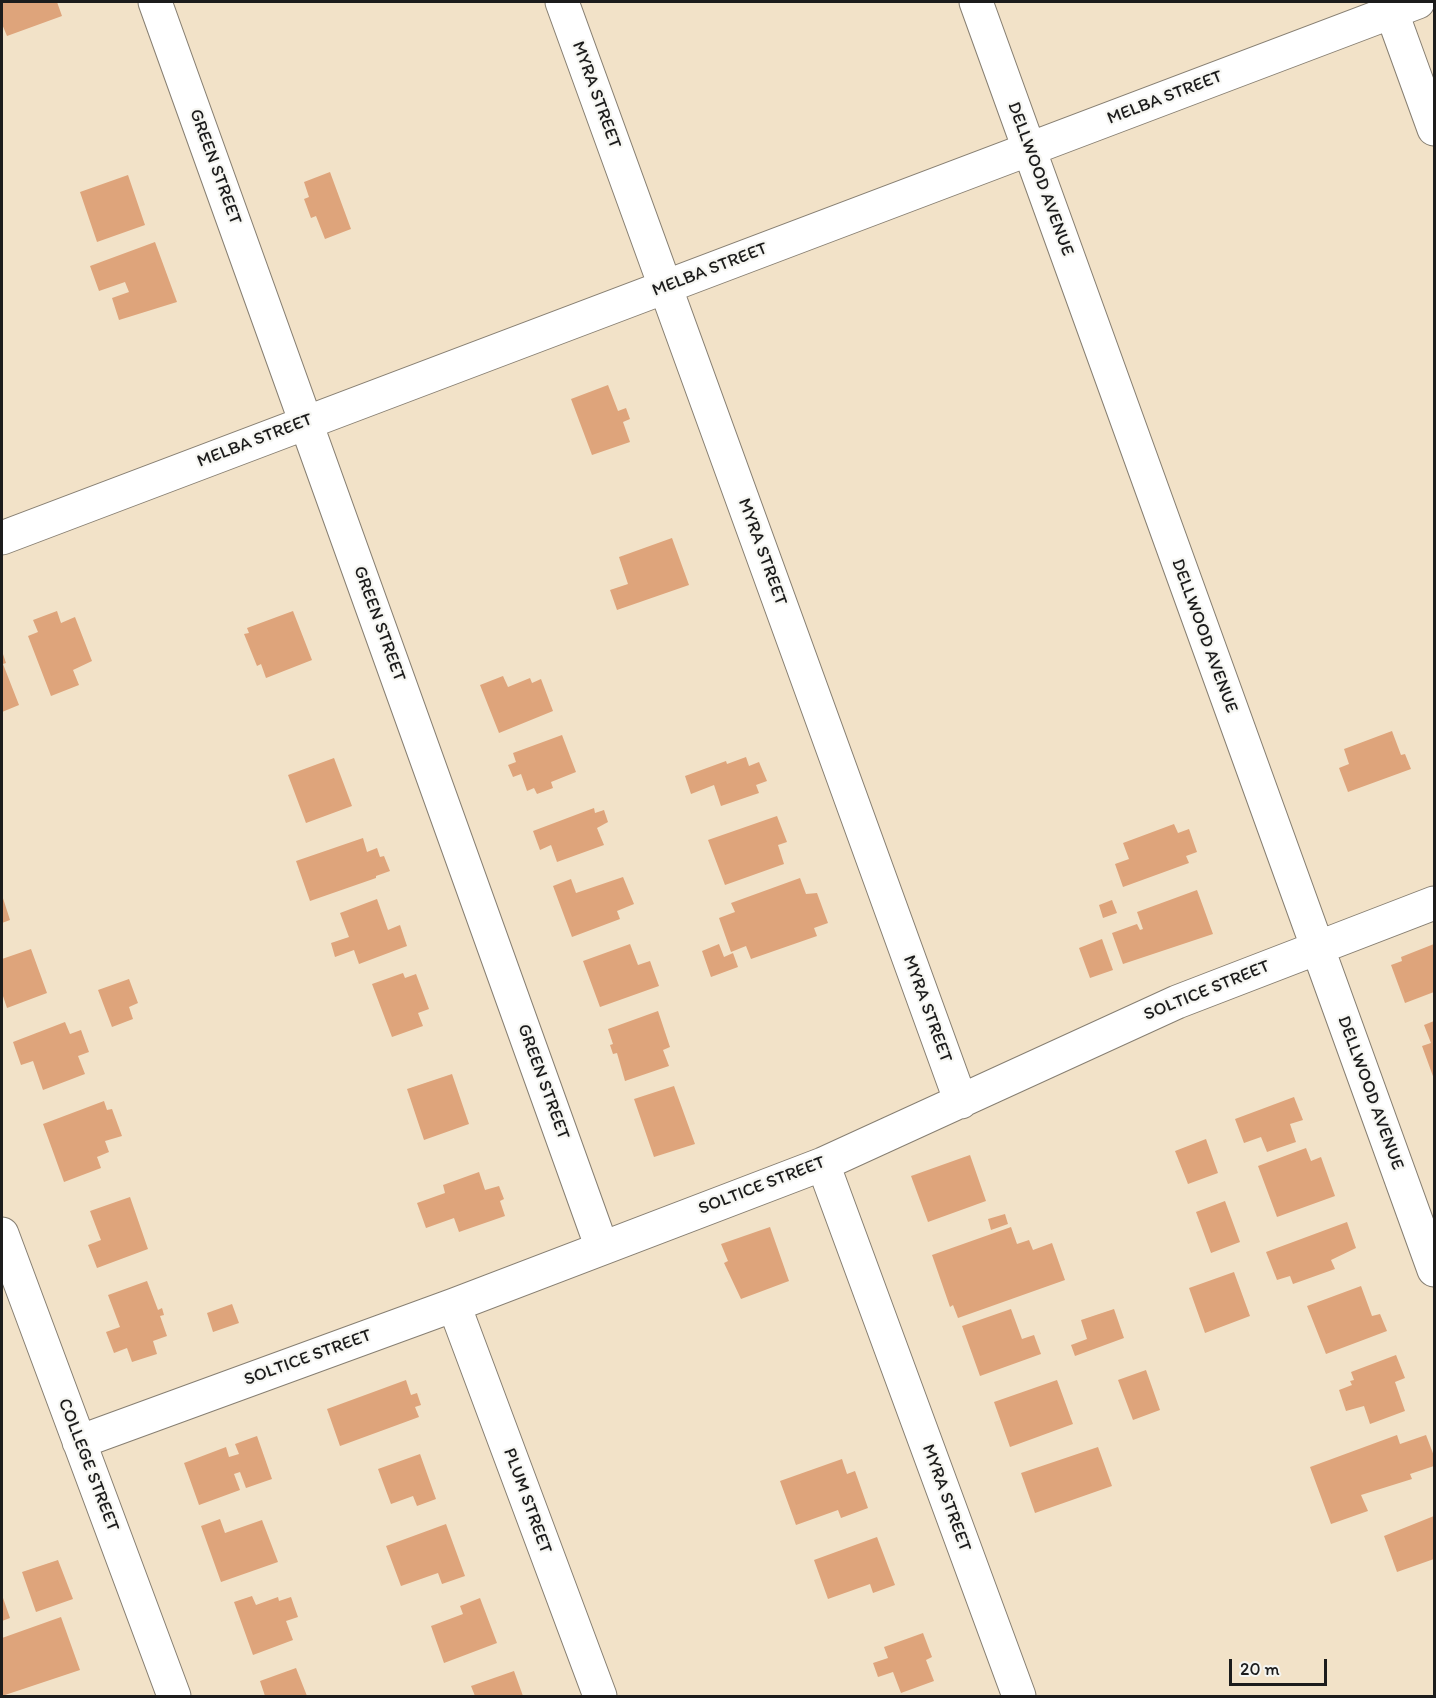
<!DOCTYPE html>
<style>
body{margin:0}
#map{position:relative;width:1436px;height:1698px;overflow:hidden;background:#f2e2c8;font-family:Itim,sans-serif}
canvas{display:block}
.frame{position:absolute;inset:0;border:3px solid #1c1c1c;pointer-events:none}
.scale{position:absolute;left:1229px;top:1659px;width:98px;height:27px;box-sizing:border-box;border:3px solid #1c1c1c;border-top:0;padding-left:8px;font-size:18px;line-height:21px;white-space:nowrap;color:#1c1c1c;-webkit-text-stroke:4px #f6f6f2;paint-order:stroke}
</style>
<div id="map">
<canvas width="1436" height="1698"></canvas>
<div class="frame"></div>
<div class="scale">20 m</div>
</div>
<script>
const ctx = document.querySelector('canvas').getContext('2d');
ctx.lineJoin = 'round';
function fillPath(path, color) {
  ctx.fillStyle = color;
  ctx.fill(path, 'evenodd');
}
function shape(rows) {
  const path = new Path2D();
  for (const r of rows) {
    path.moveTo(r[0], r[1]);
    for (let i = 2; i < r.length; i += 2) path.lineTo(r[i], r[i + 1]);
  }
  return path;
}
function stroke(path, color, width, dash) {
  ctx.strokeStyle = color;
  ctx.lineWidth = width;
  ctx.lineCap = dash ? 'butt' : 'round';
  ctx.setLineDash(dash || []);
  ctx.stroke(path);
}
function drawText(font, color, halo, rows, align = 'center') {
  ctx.font = font + ' Itim,sans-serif';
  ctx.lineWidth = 4.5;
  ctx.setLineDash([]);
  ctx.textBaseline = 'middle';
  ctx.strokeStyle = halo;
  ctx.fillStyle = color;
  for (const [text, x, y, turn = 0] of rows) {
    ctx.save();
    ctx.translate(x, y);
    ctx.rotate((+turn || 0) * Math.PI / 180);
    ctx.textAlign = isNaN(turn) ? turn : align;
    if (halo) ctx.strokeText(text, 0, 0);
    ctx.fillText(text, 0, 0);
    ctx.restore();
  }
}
fillPath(shape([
 [2,2,57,2,62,16,7,36,2,24],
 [330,172,351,229,325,239,316,216,311,218,304,199,309,197,304,182],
 [128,175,145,225,97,242,80,192],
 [155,242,177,302,119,320,112,298,129,292,125,282,99,291,90,266],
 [608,385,618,411,626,408,630,419,623,422,630,442,592,455,571,399],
 [672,538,689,585,617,610,610,590,628,584,619,557],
 [57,611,61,623,75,617,92,661,73,670,79,685,51,696,28,636,38,632,33,620],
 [293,611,312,660,266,678,261,664,257,666,244,634,249,633,247,628],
 [2,651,6,663,3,664,19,705,2,712],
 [503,676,508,687,530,678,532,683,541,679,553,711,499,733,480,685],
 [1392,731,1401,755,1405,754,1411,769,1348,792,1339,768,1349,764,1344,749],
 [562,735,576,772,551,782,553,788,537,794,534,788,527,791,521,774,513,777,508,765,516,762,513,753],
 [746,757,749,766,759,762,767,781,756,785,759,793,721,806,714,785,691,794,685,776,726,761,727,764],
 [334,758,352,806,306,823,288,775],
 [594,808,595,813,604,810,608,822,597,828,604,845,557,862,551,845,540,850,533,831],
 [777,816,787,842,778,845,784,864,725,885,708,840],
 [1174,824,1178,833,1189,829,1197,852,1186,856,1189,863,1123,887,1115,864,1129,859,1123,843],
 [363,838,367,852,377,848,380,857,384,856,390,871,376,876,376,878,310,901,296,861],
 [623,877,634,904,617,911,620,919,572,937,553,886,571,879,576,893],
 [800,878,806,894,817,893,828,923,814,928,817,936,751,959,746,946,731,952,719,918,735,912,731,903],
 [1197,890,1213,934,1123,964,1112,933,1137,924,1140,930,1143,929,1137,912],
 [2,895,10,920,2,923],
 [377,899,388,930,400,925,407,946,359,964,354,950,335,957,331,943,349,937,340,913],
 [1112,900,1117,913,1103,918,1099,905],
 [1102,939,1113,970,1090,978,1079,948],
 [630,944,638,965,650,961,659,986,600,1007,583,961],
 [719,944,724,957,733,953,738,967,711,977,702,951],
 [1434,944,1434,992,1405,1003,1391,965,1402,961,1401,957],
 [31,949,47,993,7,1008,2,993,2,959],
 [403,973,405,978,416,974,429,1009,418,1013,423,1026,392,1037,372,984],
 [129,979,138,1003,129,1007,133,1019,112,1027,98,990],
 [658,1011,670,1047,663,1050,669,1066,625,1081,617,1053,613,1054,610,1045,613,1044,608,1029],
 [1434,1021,1434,1079,1422,1046,1431,1043,1424,1025],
 [65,1022,70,1034,81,1030,89,1052,78,1056,85,1074,43,1090,33,1061,21,1065,13,1042],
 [452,1074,469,1124,424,1140,407,1089],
 [674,1086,695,1144,654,1157,634,1099],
 [1294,1097,1303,1120,1290,1124,1296,1142,1267,1152,1261,1137,1244,1143,1235,1119],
 [104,1101,107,1110,112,1109,122,1136,105,1141,109,1152,97,1157,101,1168,64,1182,43,1124],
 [1206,1139,1218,1173,1188,1184,1175,1151],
 [1306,1148,1311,1161,1321,1157,1335,1196,1277,1217,1258,1166],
 [970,1155,986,1201,928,1222,911,1176],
 [479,1172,485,1190,499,1186,504,1199,500,1201,505,1216,459,1232,454,1218,426,1228,417,1203,445,1193,443,1185],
 [130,1197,148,1249,97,1268,88,1245,101,1240,90,1211],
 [1225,1201,1240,1242,1211,1253,1196,1212],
 [1005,1214,1008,1224,991,1230,988,1219],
 [1347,1222,1356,1248,1331,1260,1335,1269,1293,1284,1290,1276,1277,1280,1266,1252],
 [770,1227,789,1281,741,1299,724,1263,728,1261,721,1244],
 [1011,1227,1017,1244,1029,1240,1033,1250,1052,1243,1065,1280,958,1318,953,1305,950,1307,932,1255],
 [1234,1272,1250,1316,1205,1333,1189,1288],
 [147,1281,158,1310,162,1308,164,1315,160,1316,167,1336,153,1341,157,1354,132,1362,127,1348,114,1353,106,1332,120,1327,108,1295],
 [1361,1286,1372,1316,1380,1314,1387,1331,1326,1354,1307,1306],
 [232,1304,239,1323,213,1332,207,1313],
 [1011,1309,1022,1339,1034,1335,1041,1354,980,1376,962,1326],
 [1114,1309,1124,1338,1075,1356,1071,1345,1087,1339,1081,1320],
 [1396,1355,1405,1378,1395,1382,1405,1411,1370,1424,1364,1406,1346,1411,1339,1390,1352,1385,1350,1381,1354,1380,1351,1372],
 [1146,1370,1160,1410,1133,1420,1118,1380],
 [406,1380,411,1395,417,1393,421,1405,415,1407,419,1417,340,1446,327,1409],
 [1057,1380,1073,1424,1010,1447,994,1402],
 [1397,1435,1400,1444,1426,1435,1434,1456,1434,1466,1410,1474,1412,1479,1361,1495,1368,1511,1331,1524,1310,1467],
 [257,1436,272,1479,246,1488,240,1472,234,1474,240,1490,199,1505,184,1463,226,1447,229,1457,239,1454,235,1444],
 [1098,1447,1112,1486,1035,1513,1021,1473],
 [420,1454,436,1499,417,1506,413,1496,391,1504,378,1469],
 [842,1459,847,1474,855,1471,868,1508,841,1518,838,1510,796,1525,780,1481],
 [1434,1516,1434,1559,1397,1572,1384,1536],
 [220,1519,225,1533,262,1520,278,1562,221,1582,201,1526],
 [446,1524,465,1576,442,1584,438,1573,401,1586,386,1546],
 [877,1537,895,1585,873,1593,870,1584,828,1599,814,1560],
 [58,1560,73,1599,36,1612,22,1572],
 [2,1595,10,1618,2,1621],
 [252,1596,256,1605,278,1597,279,1601,291,1597,298,1617,286,1621,293,1640,253,1655,234,1602],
 [480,1598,497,1643,444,1663,431,1626,463,1614,460,1606],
 [61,1617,80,1670,2,1696,2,1638],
 [923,1633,932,1657,926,1660,934,1681,901,1693,893,1672,878,1677,873,1663,888,1658,884,1647],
 [296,1668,307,1696,265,1696,260,1681],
 [514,1671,523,1696,475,1696,471,1686]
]), '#dea47b');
const street = shape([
 [155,2,602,1248],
 [562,2,961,1102],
 [976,2,1434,1270],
 [1388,2,1434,129],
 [2,538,1418,2],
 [823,1164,1019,1696],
 [2,1234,174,1696],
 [454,1305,600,1696],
 [79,1442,454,1305,823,1164,1177,1002,1434,903]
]);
stroke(street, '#877f72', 35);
stroke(street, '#fff', 33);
drawText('18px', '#1c1c1c', '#f6f6f2', [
 ["MYRA STREET",596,95,70],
 ["MELBA STREET",1165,98,-21],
 ["GREEN STREET",215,167,70],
 ["DELLWOOD AVENUE",1040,179,70],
 ["MELBA STREET",710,270,-21],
 ["MELBA STREET",255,441,-21],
 ["MYRA STREET",762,552,70],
 ["GREEN STREET",379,624,70],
 ["DELLWOOD AVENUE",1204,636,70],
 ["SOLTICE STREET",1207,991,-22],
 ["MYRA STREET",927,1009,70],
 ["GREEN STREET",543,1082,70],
 ["DELLWOOD AVENUE",1370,1093,70],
 ["SOLTICE STREET",762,1186,-21],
 ["SOLTICE STREET",308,1358,-20],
 ["COLLEGE STREET",88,1465,69],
 ["MYRA STREET",946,1498,70],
 ["PLUM STREET",527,1501,70]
]);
</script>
